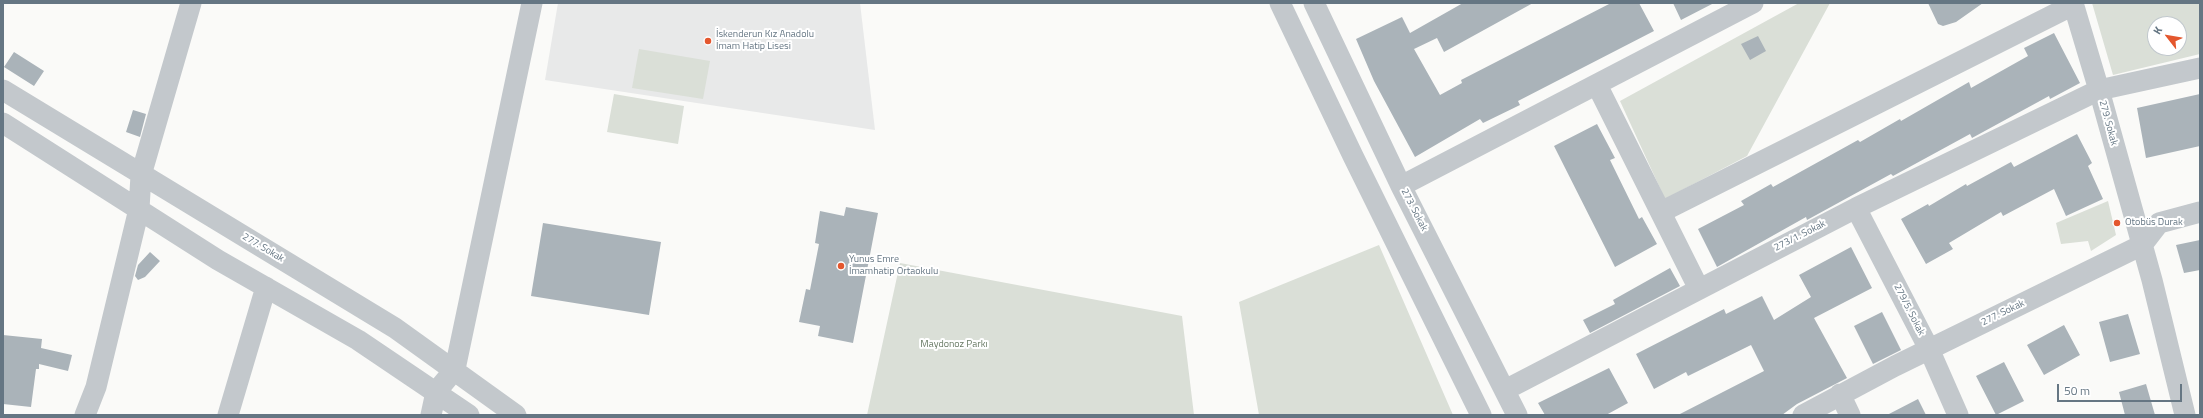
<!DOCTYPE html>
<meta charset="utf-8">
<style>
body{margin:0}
#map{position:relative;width:2203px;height:418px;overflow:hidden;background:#fafaf8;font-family:"Titillium Web",sans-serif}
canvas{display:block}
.frame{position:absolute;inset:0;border:4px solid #657683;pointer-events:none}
.north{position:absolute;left:2147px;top:16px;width:40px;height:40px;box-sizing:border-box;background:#fff;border:1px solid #c1c8cd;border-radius:50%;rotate:301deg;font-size:11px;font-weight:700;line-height:16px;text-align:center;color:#657683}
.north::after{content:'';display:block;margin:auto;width:14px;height:18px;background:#e4572e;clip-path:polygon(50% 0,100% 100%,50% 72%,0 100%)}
.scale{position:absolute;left:2057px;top:384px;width:125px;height:18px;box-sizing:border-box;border:2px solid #657683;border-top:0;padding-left:5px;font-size:12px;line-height:14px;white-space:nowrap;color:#657683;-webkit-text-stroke:3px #fff;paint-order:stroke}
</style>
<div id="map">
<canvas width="2203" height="418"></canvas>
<div class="frame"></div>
<div class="north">K</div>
<div class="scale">50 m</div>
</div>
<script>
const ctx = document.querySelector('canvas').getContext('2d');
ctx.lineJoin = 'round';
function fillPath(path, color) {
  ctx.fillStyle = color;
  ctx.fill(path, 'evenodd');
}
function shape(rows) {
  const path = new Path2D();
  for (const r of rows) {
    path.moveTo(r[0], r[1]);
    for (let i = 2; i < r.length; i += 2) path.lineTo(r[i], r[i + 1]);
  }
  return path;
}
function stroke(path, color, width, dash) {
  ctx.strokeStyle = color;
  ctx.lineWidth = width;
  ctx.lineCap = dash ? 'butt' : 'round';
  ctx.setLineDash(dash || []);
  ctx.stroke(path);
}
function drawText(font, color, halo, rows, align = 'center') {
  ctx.font = font + ' "Titillium Web",sans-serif';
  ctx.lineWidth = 4;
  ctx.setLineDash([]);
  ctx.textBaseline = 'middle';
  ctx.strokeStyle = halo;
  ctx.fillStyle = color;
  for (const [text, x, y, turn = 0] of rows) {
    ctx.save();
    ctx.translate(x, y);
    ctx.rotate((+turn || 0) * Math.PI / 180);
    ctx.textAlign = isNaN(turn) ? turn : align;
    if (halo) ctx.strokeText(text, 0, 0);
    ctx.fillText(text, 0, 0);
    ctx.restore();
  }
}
fillPath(shape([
 [558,3,860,3,875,130,545,80]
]), '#e8e9e9');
fillPath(shape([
 [1799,3,1830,3,1747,156,1665,199,1620,101],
 [2092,3,2200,3,2200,54,2113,75],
 [2155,24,2179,24,2179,48,2155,48],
 [639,49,710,61,703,99,632,88],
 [614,94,684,106,678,144,607,132],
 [2108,201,2116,235,2091,251,2088,241,2061,244,2056,223],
 [1379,245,1453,415,1259,415,1239,302],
 [900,263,1182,316,1194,415,867,415]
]), '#dadfd7');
fillPath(shape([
 [1463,3,1533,3,1444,52,1437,38,1414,49,1440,95,1462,83,1461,80,1611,3,1639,3,1654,31,1518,101,1520,105,1483,123,1480,119,1415,157,1374,81,1356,39,1402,17,1410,33],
 [1673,3,1714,3,1681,20],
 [1928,3,1983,3,1956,22,1943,26,1938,24],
 [2054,33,2080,83,2050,99,2049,96,1972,138,1970,134,1893,176,1891,174,1807,220,1806,217,1717,267,1698,229,1744,205,1741,201,1771,184,1773,187,1858,140,1860,142,1900,119,1901,121,1969,82,1971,88,2028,56,2024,48],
 [1758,36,1766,51,1750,60,1741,44],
 [14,52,44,71,34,86,4,67],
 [2200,94,2200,146,2146,158,2137,108],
 [133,110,146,114,140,137,126,132],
 [1597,124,1615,158,1610,160,1639,219,1642,217,1657,244,1615,267,1554,146],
 [2077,134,2092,163,2088,166,2103,199,2066,216,2054,189,2003,216,2001,212,1949,243,1953,249,1926,264,1901,219,1928,204,1929,206,1966,184,1967,186,2011,162,2014,167],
 [846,207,878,213,853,343,818,336,820,326,799,322,806,289,810,290,819,244,815,243,820,211,844,216],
 [543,223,661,242,649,315,531,296],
 [2200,240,2200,270,2184,273,2176,245],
 [1851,247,1872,288,1814,318,1847,378,1797,404,1782,415,1678,415,1764,371,1751,345,1688,376,1686,372,1654,389,1636,354,1724,309,1726,314,1762,296,1774,320,1811,297,1799,275],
 [150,252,160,261,145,277,138,280,135,276,138,265],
 [1670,268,1680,286,1590,333,1583,320,1615,304,1613,300],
 [1882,312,1901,350,1873,364,1854,326],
 [2128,314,2140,354,2110,362,2099,322],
 [2064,325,2080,355,2044,375,2027,345],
 [3,335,42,339,41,348,72,355,68,371,39,364,39,369,36,369,31,407,3,404],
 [2004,362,2024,401,1996,415,1976,376],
 [1609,368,1628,403,1606,415,1545,415,1538,403],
 [2146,384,2155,415,2125,415,2119,392],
 [1918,399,1926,415,1887,415]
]), '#aab3b9');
stroke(shape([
 [1280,3,1353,156,1481,415],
 [1314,3,1401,186,1517,415],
 [2073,3,2099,90,2152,280,2185,415],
 [1597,85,1699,289],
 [3,90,395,328,516,415],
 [3,123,218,260,358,340,469,415],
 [1401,186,1753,3],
 [1856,208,1929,349,1958,415],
 [1661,212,2073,5],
 [1505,390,1856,208,2099,90,2200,68],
 [1840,394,1850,415],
 [85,415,96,387,139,209,141,175,191,3],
 [228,415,266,287],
 [431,415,436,392,455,369,532,3],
 [1803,415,1895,366,2142,245,2159,223,2200,212]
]), '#c3c8cc', 21);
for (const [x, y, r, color] of [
 [708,41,4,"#e4572e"],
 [2117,223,4,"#e4572e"],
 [841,266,4,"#e4572e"]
]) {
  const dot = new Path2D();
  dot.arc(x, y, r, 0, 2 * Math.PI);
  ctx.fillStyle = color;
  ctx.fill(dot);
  stroke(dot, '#fff', 1.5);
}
drawText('10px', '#657683', '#fff', [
 ["İskenderun Kız Anadolu",716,35],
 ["İmam Hatip Lisesi",716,47],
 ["Otobüs Durak",2125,223],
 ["Yunus Emre",849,260],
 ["İmamhatip Ortaokulu",849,272]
], 'left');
drawText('10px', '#657683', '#fff', [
 ["279. Sokak",2108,123,75],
 ["273. Sokak",1414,210,63],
 ["273/1. Sokak",1800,236,-27],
 ["277. Sokak",263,248,31],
 ["279/5. Sokak",1909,310,63],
 ["277. Sokak",2003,313,-26]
]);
drawText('10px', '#687a64', '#fff', [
 ["Maydonoz Parkı",954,345]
]);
</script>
